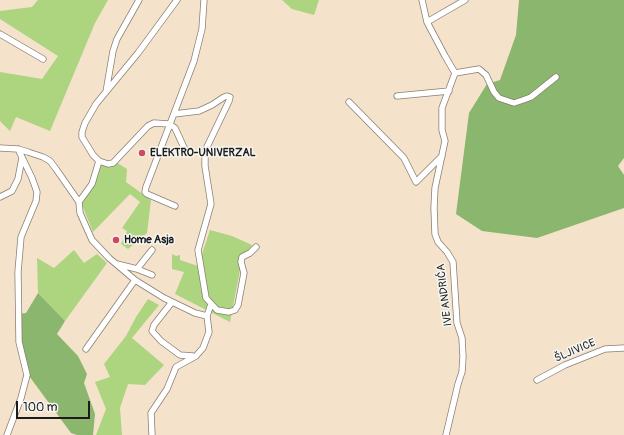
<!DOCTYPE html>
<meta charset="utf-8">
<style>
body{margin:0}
#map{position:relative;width:624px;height:435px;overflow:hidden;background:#f4e2cb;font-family:Pangolin,sans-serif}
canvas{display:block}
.scale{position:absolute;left:16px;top:401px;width:74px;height:18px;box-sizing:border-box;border:2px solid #1c1c1c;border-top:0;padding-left:5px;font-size:12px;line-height:14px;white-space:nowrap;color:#1c1c1c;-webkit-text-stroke:3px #f6f6f2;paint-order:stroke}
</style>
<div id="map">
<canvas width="624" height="435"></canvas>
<div class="scale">100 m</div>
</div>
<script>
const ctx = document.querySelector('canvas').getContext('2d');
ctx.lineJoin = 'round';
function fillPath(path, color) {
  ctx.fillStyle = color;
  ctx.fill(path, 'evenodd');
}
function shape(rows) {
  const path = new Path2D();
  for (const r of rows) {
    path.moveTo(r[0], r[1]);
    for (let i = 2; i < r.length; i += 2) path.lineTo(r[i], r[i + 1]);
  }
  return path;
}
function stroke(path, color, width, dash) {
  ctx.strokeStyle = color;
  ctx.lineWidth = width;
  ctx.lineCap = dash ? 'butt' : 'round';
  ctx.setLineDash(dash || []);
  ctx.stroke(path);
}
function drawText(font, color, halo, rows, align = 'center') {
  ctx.font = font + ' Pangolin,sans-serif';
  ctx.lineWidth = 3;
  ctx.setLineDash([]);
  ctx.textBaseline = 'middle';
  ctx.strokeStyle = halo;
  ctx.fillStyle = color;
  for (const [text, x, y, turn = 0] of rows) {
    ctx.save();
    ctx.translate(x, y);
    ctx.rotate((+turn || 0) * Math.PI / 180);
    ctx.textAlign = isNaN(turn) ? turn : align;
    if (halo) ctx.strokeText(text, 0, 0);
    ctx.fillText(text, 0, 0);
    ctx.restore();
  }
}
fillPath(shape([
 [38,0,108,0,95,23,50,131,16,117,10,131,0,121,0,72,42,79,58,56,0,19,0,11,32,7],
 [282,0,319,0,314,15,292,9],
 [116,162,127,169,126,182,151,200,147,233,128,249,121,244,127,231,122,228,140,202,130,194,93,232,80,200,92,184,97,165],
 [210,230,232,236,252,245,242,260,230,322,175,294,184,272,172,269,172,254,176,256,180,255,180,260,198,266],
 [74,250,84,263,97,254,107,263,65,321,38,293,37,258,54,268],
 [148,299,159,305,132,338,164,365,145,385,128,384,120,408,122,435,96,435,106,409,95,382,110,377,104,364,126,336,136,317]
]), '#add47f');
fillPath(shape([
 [519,0,624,0,624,158,618,166,624,175,624,208,537,238,482,231,456,214,469,113,487,84,500,80,516,35],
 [38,293,65,321,57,334,78,356,87,374,84,383,95,414,93,435,77,435,71,433,21,365,17,314,26,313]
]), '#8ab66e');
const street = shape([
 [422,0,427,22,445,56,455,73],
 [427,22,465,0],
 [0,34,43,59],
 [455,73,479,69,486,75,494,92,499,98,514,103,523,100,531,97,556,77],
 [106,92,113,51,117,39,139,0],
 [397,96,449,91],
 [349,102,404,158,416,182,442,156],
 [174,114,199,111,212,105,224,97,227,96,230,97,229,101,205,151,205,166,211,204,198,250,206,298,217,310,229,312,235,310,238,305,244,273,241,262,242,257,250,253,256,247],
 [0,148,18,149,28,152,43,157,50,161,56,169,79,202,80,213,92,240,109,258,135,280,164,298,195,313,207,316],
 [99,161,108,164,113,163,148,126,154,123,169,124,175,128,186,152],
 [0,197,12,191,18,179,22,158],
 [79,202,92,184,99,161,93,155,82,137,82,132,85,123,96,104,138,53,177,0],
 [175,206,147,194,145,192,146,187,194,61,202,29,204,0],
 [117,264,137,269,152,275],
 [137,269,152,250],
 [172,302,154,325,152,331,161,341,180,355,193,356],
 [86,349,135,280],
 [537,380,565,365,605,349,624,348],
 [7,435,21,398,27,375,19,342,18,272,21,237,36,201,37,192,32,178,18,149],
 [152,435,151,413,167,389,176,367,196,356,203,348,209,332,207,316,211,304],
 [446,435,458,384,462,372,463,357,462,338,457,323,453,262,447,252,438,242,435,234,434,208,435,188,445,141,442,130,442,108,455,73]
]);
stroke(street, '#887f74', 7);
stroke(street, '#fff', 5.5);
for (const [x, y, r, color] of [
 [142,153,4,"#d1495b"],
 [116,240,4,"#d1495b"]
]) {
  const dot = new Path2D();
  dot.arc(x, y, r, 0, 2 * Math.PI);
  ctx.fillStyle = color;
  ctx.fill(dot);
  stroke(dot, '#f6f6f2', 1.5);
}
drawText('bold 11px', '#1c1c1c', '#f6f6f2', [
 ["ELEKTRO-UNIVERZAL",150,153],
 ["Home Asja",124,240]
], 'left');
drawText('11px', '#1c1c1c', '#f6f6f2', [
 ["IVE ANDRIĆA",445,295,-97],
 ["ŠLJIVICE",575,351,-23]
]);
</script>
